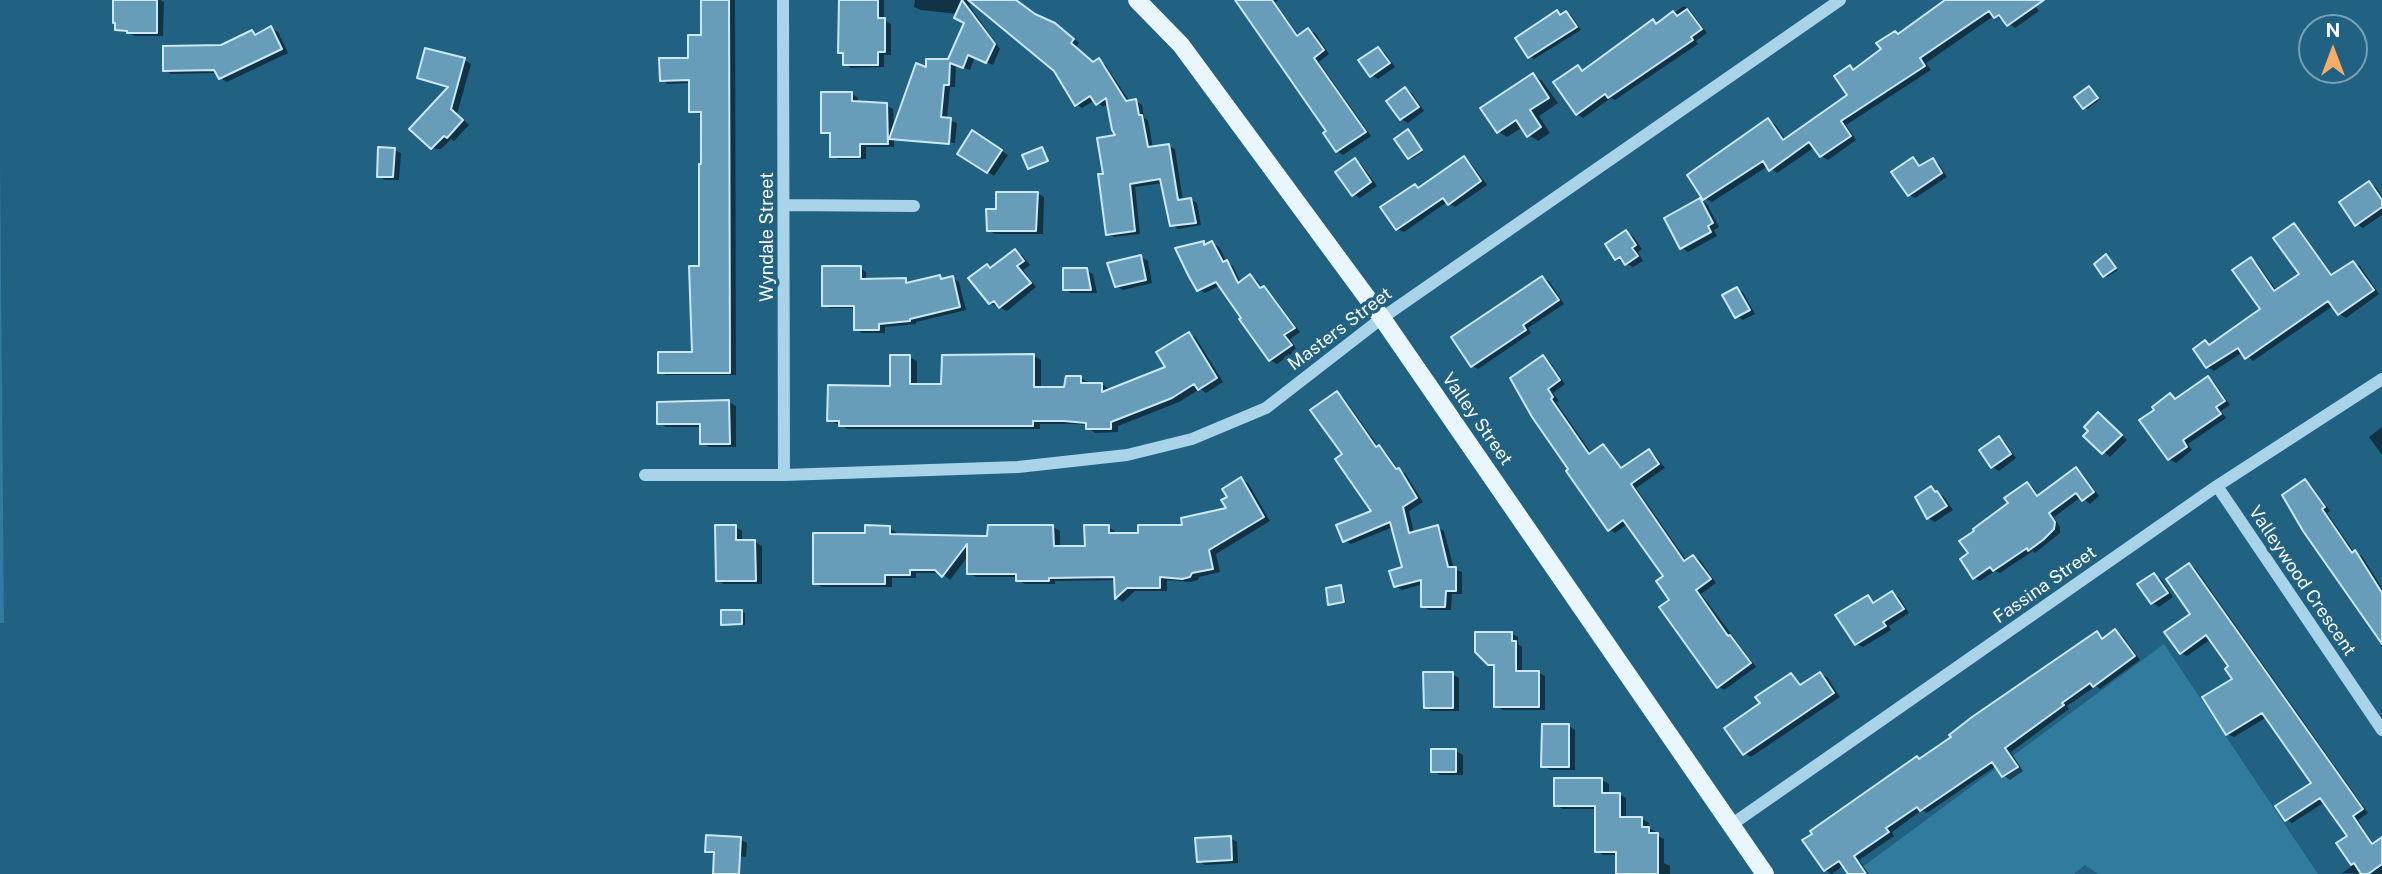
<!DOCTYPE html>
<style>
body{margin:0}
#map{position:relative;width:2382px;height:874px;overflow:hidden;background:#216182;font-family:"Public Sans",sans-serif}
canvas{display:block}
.north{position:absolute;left:2298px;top:14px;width:70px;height:70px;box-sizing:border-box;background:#216182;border:2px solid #7aa0b4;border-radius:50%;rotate:0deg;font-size:19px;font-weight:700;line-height:28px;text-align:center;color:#fff}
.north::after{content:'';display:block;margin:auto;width:24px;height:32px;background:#f5ad69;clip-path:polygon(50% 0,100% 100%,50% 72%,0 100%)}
</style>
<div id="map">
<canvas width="2382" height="874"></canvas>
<div class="north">N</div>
</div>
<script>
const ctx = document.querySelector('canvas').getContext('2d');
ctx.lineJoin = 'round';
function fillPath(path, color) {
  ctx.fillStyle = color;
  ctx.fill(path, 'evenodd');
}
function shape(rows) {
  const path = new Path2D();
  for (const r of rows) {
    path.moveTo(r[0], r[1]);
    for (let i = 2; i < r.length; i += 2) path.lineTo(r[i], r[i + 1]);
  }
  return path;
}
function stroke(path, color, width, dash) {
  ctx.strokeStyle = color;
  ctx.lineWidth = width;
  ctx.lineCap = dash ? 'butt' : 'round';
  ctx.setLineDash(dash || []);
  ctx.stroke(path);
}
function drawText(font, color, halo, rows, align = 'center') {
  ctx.font = font + ' "Public Sans",sans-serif';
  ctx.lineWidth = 7;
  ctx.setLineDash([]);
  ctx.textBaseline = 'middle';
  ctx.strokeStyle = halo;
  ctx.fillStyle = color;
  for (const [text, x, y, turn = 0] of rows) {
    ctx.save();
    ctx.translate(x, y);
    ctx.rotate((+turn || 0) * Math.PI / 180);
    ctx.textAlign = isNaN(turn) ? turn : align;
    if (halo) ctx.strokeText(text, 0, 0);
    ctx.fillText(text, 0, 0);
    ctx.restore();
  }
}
fillPath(shape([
 [0,155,4,623,0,623],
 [2164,644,2318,874,2098,874,2085,865,2074,874,1853,874]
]), '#317b9e');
fillPath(shape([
 [115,0,160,0,164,2,163,36,135,36,117,29],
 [702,0,735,0,736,375,666,375,660,372,694,353,701,267,703,115,691,111,691,83,668,84,662,80,690,59,702,37],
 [840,0,884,0,884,20,891,24,891,55,884,55,884,67,851,68,845,64,845,55,840,52],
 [915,0,1006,0,1062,29,1079,43,1076,47,1094,63,1099,61,1105,64,1130,102,1136,101,1142,105,1144,118,1148,120,1153,148,1169,146,1175,149,1183,201,1190,199,1197,203,1201,225,1178,229,1172,225,1163,183,1135,187,1140,234,1114,237,1108,234,1105,175,1118,136,1109,103,1103,107,1095,100,1082,108,1076,104,1055,70,973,2,969,5,1000,49,993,65,975,57,970,70,956,65,955,87,950,87,947,119,957,123,955,143,896,138,896,141,894,139,894,147,866,147,866,159,838,159,832,155,832,136,823,132,852,94,858,98,858,104,886,105,893,109,894,131,928,69,949,61,966,23,958,14,921,10,914,7],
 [1244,0,1278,0,1275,2,1299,36,1308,30,1315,33,1329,54,1319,62,1371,136,1343,155,1337,151,1328,132],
 [1948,0,2031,0,2039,11,2015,28,2004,19,2003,21,1995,15,1926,63,1931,70,1846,125,1856,140,1828,160,1821,156,1815,147,1777,173,1768,166,1712,202,1705,198,1768,120,1775,124,1786,140,1850,96,1850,67,1855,70],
 [1684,6,1690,10,1707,33,1696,41,1698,44,1615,100,1611,98,1583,118,1577,114,1578,67,1585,71,1653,21,1658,24],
 [1557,12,1562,15,1566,13,1571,15,1581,30,1534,59,1529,56],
 [271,28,278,32,288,53,227,82,220,78,218,73,171,74,165,70,252,32,258,35],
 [1379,49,1385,53,1395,67,1378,79,1371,75],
 [464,60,471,64,457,114,469,125,454,141,451,139,441,149,436,149,429,145,450,88,419,78],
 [1533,75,1542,81,1558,103,1539,116,1550,133,1538,141,1529,135,1523,127,1507,137,1498,131],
 [1405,89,1412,93,1424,111,1408,123,1401,119],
 [2092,90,2099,100,2087,109,2085,108],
 [973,133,1008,155,994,176,959,153],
 [1410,133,1423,152,1412,159,1409,158],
 [1042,149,1049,162,1032,169,1029,167],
 [394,150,401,153,399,180,385,180,379,176],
 [1464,158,1470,162,1487,185,1455,207,1447,202,1404,232,1397,229,1415,186,1420,189],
 [1913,159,1922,167,1933,160,1939,164,1947,177,1915,198,1909,195],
 [1355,160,1361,164,1377,186,1360,198,1353,194],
 [2369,183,2376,187,2382,196,2382,215,2363,228,2357,224],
 [1037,193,1044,197,1043,234,995,234,988,230,998,211],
 [1700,200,1707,204,1719,227,1714,230,1717,236,1688,252,1682,248],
 [2294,226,2300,229,2333,276,2353,263,2360,266,2379,294,2346,318,2339,314,2333,306,2253,361,2243,352,2214,371,2208,367,2206,342,2211,345,2263,309,2251,259,2257,263,2277,291,2302,274],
 [1626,232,1633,236,1642,249,1638,252,1643,261,1633,267,1617,259],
 [1203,243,1207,245,1212,243,1219,247,1227,262,1233,266,1241,283,1250,276,1257,280,1263,289,1270,292,1300,332,1290,339,1297,350,1277,364,1270,360,1221,285,1205,293,1198,289],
 [1015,251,1022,255,1030,265,1023,270,1036,287,1007,311,990,303,987,266,991,269],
 [2106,256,2118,270,2107,277,2096,264],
 [1141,257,1148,261,1152,283,1123,290,1116,286],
 [860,268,866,272,866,281,905,280,911,283,940,277,945,280,953,278,959,282,966,310,916,322,916,324,885,327,885,333,862,333,856,329,855,308,830,308,823,305],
 [1086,270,1093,274,1097,293,1071,293,1064,289],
 [1542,278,1549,281,1564,304,1528,328,1531,333,1478,369,1472,366],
 [1737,289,1743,292,1755,314,1743,320,1737,316],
 [1189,334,1196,338,1223,382,1206,393,1200,389,1179,402,1118,426,1118,432,1095,433,1088,428,1088,425,1073,424,1040,424,1040,429,848,429,829,420,892,388,909,357,917,361,917,386,943,386,1034,356,1041,360,1041,389,1065,389,1080,378,1088,382,1088,385,1102,384,1109,389,1109,391,1168,368],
 [1543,357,1549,361,1565,384,1553,393,1559,401,1556,402,1592,454,1603,446,1609,450,1623,469,1649,451,1655,455,1665,468,1636,488,1687,561,1693,557,1700,560,1716,583,1701,594,1756,667,1724,690,1718,686,1671,600,1666,576,1628,524,1615,533,1609,529,1534,416],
 [2208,378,2214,382,2230,405,2221,411,2226,418,2188,444,2192,450,2176,463,2169,459,2142,420,2156,410,2171,395,2178,399],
 [1337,393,1343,397,1379,447,1385,451,1398,469,1405,473,1423,502,1409,511,1414,533,1437,527,1444,531,1454,569,1462,572,1462,594,1452,594,1451,610,1429,610,1422,606,1423,584,1402,590,1395,586,1404,569,1393,527,1351,544,1344,540,1373,511,1344,454],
 [729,402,736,406,736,447,709,447,702,443,702,427,666,427,659,423],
 [2099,414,2127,440,2110,457,2086,436,2091,431],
 [2382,427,2382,455,2369,437],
 [1999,438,2005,442,2016,458,1999,471,1992,467],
 [2076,469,2082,473,2099,496,2090,504,2081,497,2054,517,2060,527,2060,533,2035,553,2033,551,2000,573,1995,571,1980,581,1974,578,1971,554,2027,484,2033,487,2039,496],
 [1241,479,1248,483,1270,521,1216,554,1220,572,1199,577,1198,580,1190,582,1167,580,1167,591,1135,591,1123,602,1116,598,1116,580,1055,581,1055,584,1025,584,1018,580,1018,577,976,577,969,573,969,555,950,580,941,573,916,573,916,578,892,578,892,587,822,587,815,583,867,535,889,528,896,532,896,536,981,538,1053,527,1060,531,1060,548,1087,548,1108,527,1115,531,1115,535,1140,535,1185,526,1229,509,1229,497],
 [2305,481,2311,485,2330,511,2327,513,2354,552,2362,556,2382,588,2382,641],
 [1931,488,1944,497,1953,510,1935,522,1928,518],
 [736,527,742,531,742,542,755,542,762,546,762,584,724,584,717,580],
 [2189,565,2195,568,2368,813,2358,820,2374,845,2382,841,2382,874,2342,873,2351,867,2338,844,2349,837,2325,802,2292,823,2286,819,2314,783,2267,717,2234,737,2228,734,2235,679,2231,667,2211,639,2187,656,2181,653,2192,614],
 [2154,575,2161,579,2173,597,2159,607,2153,603],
 [1340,587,1343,588,1346,603,1333,605,1330,603],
 [1892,593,1899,597,1909,613,1889,626,1891,630,1863,647,1856,644,1868,597,1876,603],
 [742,612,745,613,745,625,723,624],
 [2115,631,2122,635,2140,660,2100,689,2096,686,2067,706,2069,709,2011,752,2023,771,2010,780,2004,776,1996,766,1927,813,1922,810,1892,832,1894,836,1859,860,1869,874,1850,874,1844,865,1832,874,1825,870,1805,841,2097,633,2105,639],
 [1511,633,1518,637,1518,644,1522,647,1522,672,1538,672,1545,676,1545,710,1503,710,1496,706,1495,668,1489,664],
 [1452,674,1459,678,1459,711,1432,711,1425,707],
 [1820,674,1827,677,1840,697,1751,757,1744,753,1762,704,1791,675,1802,685],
 [1569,726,1575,730,1575,770,1550,770,1543,766],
 [1433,751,1456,751,1463,755,1463,775,1440,775,1433,771],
 [1602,780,1609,784,1609,794,1619,794,1626,798,1626,819,1642,819,1649,823,1649,828,1656,832,1656,835,1664,839,1664,863,1670,866,1670,874,1617,874,1617,855,1603,855,1597,851,1597,809,1563,809,1556,805],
 [1230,838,1237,842,1238,863,1205,865,1198,861],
 [740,839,747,843,746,857,713,854,707,851]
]), '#0007');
const building = shape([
 [113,0,157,0,157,33,127,33,127,31,115,30,115,23,113,23,113,0],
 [701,0,729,0,730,373,658,373,658,352,692,352,689,266,699,266,699,164,701,164,701,112,689,112,689,80,660,81,659,58,688,58,688,35,701,35,701,0],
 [839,0,878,0,878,18,885,18,885,52,878,52,878,65,843,65,843,53,838,53,839,0],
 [962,0,995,44,986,63,968,55,963,68,950,63,949,85,944,85,941,117,951,118,949,144,889,139,916,63,926,67,926,59,948,59,964,23,954,18,962,0],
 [968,0,1016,0,1035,14,1055,23,1074,39,1071,43,1093,62,1099,58,1126,101,1136,99,1139,115,1142,115,1148,147,1169,144,1178,200,1191,198,1196,223,1170,226,1160,179,1130,184,1135,231,1106,235,1098,174,1103,174,1097,138,1115,135,1112,130,1106,98,1096,105,1090,96,1075,106,1054,71,968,0],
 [1235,0,1272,0,1297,36,1308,28,1324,50,1314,58,1366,132,1336,152,1323,133,1326,131,1235,0],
 [1945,0,2044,0,2007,26,1999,15,1994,18,1989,11,1920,58,1925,66,1841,121,1851,136,1820,157,1809,142,1769,171,1763,161,1703,200,1687,175,1768,118,1783,140,1847,95,1834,76,1850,65,1853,70,1881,49,1876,43,1895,31,1898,34,1945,0],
 [1687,9,1702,29,1691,37,1693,40,1608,98,1605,94,1576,115,1553,82,1578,65,1582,71,1653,19,1656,24,1673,11,1677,16,1687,9],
 [1557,10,1560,15,1566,11,1577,27,1528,58,1515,38,1557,10],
 [271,26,282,49,219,79,214,70,163,71,163,46,221,45,252,30,255,35,271,26],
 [1378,47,1390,63,1370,77,1358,60,1378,47],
 [425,48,465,58,451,109,463,120,447,138,444,136,431,149,409,129,448,87,417,78,425,48],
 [1533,73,1549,98,1530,110,1541,127,1527,137,1516,120,1497,133,1480,108,1533,73],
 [2089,86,2098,98,2083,109,2074,97,2089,86],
 [1405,87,1419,107,1400,120,1386,101,1405,87],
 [821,92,852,92,852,101,887,103,888,144,860,144,860,157,830,157,830,133,821,133,821,92],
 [1408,129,1422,150,1408,159,1394,139,1408,129],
 [972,130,1002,150,987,173,957,154,972,130],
 [378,147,395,148,393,177,377,177,378,147],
 [1042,147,1048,161,1028,169,1022,155,1042,147],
 [1464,156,1481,181,1448,205,1443,198,1396,230,1380,207,1415,184,1418,188,1464,156],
 [1913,157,1919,166,1933,158,1942,173,1908,196,1891,172,1913,157],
 [1355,158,1371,182,1352,196,1335,172,1355,158],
 [2369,181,2382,200,2382,207,2355,226,2339,202,2369,181],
 [996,192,1038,192,1036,231,987,231,986,209,996,209,996,192],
 [1700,198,1713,223,1708,226,1711,232,1680,249,1664,218,1700,198],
 [2294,223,2331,275,2353,261,2374,290,2338,315,2328,301,2245,359,2238,348,2206,368,2193,349,2205,340,2209,345,2260,309,2232,270,2251,257,2274,291,2299,274,2273,238,2294,223],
 [1626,230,1636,245,1632,248,1638,256,1625,265,1620,257,1615,260,1605,244,1626,230],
 [1204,241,1204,245,1212,241,1223,262,1227,260,1238,283,1250,274,1260,288,1264,286,1295,328,1284,335,1292,345,1269,361,1239,319,1241,318,1216,282,1197,291,1188,275,1175,248,1204,241],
 [1015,249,1024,261,1017,266,1031,283,999,308,994,301,989,304,968,278,987,264,990,268,1015,249],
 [2106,254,2116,268,2103,277,2094,264,2106,254],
 [1141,255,1146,280,1115,287,1107,263,1141,255],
 [822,266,861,266,861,279,906,278,906,283,940,275,941,279,953,276,960,307,910,319,910,321,879,324,879,330,854,330,854,306,822,306,822,266],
 [1063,268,1087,268,1091,290,1063,290,1063,268],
 [1542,276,1559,300,1523,325,1526,330,1471,367,1451,337,1542,276],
 [1737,287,1750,310,1735,318,1722,295,1737,287],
 [1189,332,1217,378,1198,390,1194,384,1172,398,1111,422,1111,429,1086,429,1086,423,1064,421,1033,421,1033,426,839,426,839,421,827,421,828,385,890,386,890,355,910,355,910,384,941,384,942,355,1034,354,1034,387,1064,387,1066,376,1081,376,1081,383,1102,383,1102,392,1165,367,1156,352,1189,332],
 [1543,355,1560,380,1548,389,1553,397,1551,399,1589,454,1603,444,1621,468,1649,449,1659,464,1631,484,1684,561,1693,555,1711,579,1696,590,1728,636,1730,635,1751,663,1717,688,1659,607,1669,600,1656,581,1663,576,1623,520,1608,531,1566,471,1568,469,1532,417,1510,378,1543,355],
 [2208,376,2225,401,2216,407,2221,414,2183,440,2187,447,2168,460,2139,420,2154,410,2152,407,2170,393,2175,399,2208,376],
 [1337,391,1376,447,1379,445,1396,469,1399,468,1417,498,1403,507,1409,533,1438,525,1448,567,1456,567,1456,591,1446,591,1445,607,1421,607,1421,580,1394,587,1389,571,1402,567,1390,522,1343,542,1336,525,1371,511,1335,459,1342,454,1310,410,1337,391],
 [729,400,730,444,700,444,700,424,657,424,657,402,729,400],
 [2098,412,2122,435,2102,454,2083,436,2088,431,2084,427,2098,412],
 [1999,436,2011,454,1991,468,1979,450,1999,436],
 [2076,467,2094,492,2082,501,2076,493,2049,513,2055,522,2054,529,2043,540,2028,551,2027,548,1993,571,1990,567,1973,579,1960,559,1968,553,1959,541,1974,531,1973,529,2008,503,2004,498,2027,482,2037,496,2076,467],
 [1241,477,1264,517,1209,550,1213,569,1192,573,1190,577,1182,579,1160,577,1160,588,1127,588,1115,599,1114,577,1049,578,1049,581,1016,581,1016,574,967,574,967,544,942,577,935,570,910,570,910,575,885,575,885,584,813,584,813,533,865,533,865,525,890,526,890,534,981,536,987,536,988,525,1053,525,1054,546,1085,546,1084,525,1109,525,1109,533,1138,533,1138,525,1182,525,1181,518,1226,508,1221,500,1227,497,1222,489,1241,477],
 [2305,479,2325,507,2322,509,2352,553,2355,550,2382,593,2382,644,2303,531,2282,495,2305,479],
 [1931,486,1935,492,1937,491,1947,506,1927,519,1915,497,1931,486],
 [715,525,736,525,736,540,755,540,756,581,716,581,715,525],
 [2189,563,2363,809,2353,816,2372,844,2382,837,2382,864,2368,874,2361,874,2354,863,2351,865,2336,843,2347,836,2320,798,2285,821,2275,806,2311,783,2262,713,2226,735,2202,697,2232,679,2225,669,2228,666,2206,635,2180,654,2164,632,2190,614,2166,579,2189,563],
 [2154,573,2168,593,2151,604,2137,584,2154,573],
 [1341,585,1344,602,1328,605,1326,588,1341,585],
 [1892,591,1904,609,1883,622,1886,626,1855,645,1835,615,1868,595,1873,603,1892,591],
 [721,610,742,610,742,624,721,625,721,610],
 [2115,629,2135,656,2093,687,2090,683,2062,703,2064,705,2005,748,2018,767,2002,777,1992,762,1920,811,1917,807,1886,828,1889,832,1854,856,1866,874,1848,874,1839,861,1824,871,1802,840,1812,834,1810,831,1917,756,1919,759,1951,737,1949,735,1972,717,2097,631,2102,639,2115,629],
 [1475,632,1512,632,1512,641,1516,641,1516,671,1539,671,1539,707,1494,707,1494,665,1488,665,1475,652,1475,632],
 [1423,672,1453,672,1453,708,1424,708,1423,672],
 [1820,672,1834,693,1743,755,1724,728,1760,703,1755,697,1791,673,1800,685,1820,672],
 [1542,724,1569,724,1569,767,1541,767,1542,724],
 [1431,749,1456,749,1456,772,1431,772,1431,749],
 [1554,778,1602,778,1602,793,1620,793,1620,817,1642,817,1642,827,1649,827,1649,833,1658,833,1658,874,1616,874,1616,852,1595,852,1595,806,1554,806,1554,778],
 [706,835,741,837,739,874,713,874,714,852,705,852,706,835],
 [1231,836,1232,860,1197,862,1195,838,1231,836]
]);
fillPath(building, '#679db8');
stroke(building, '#cbe8f6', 2);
stroke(shape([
 [783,0,784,475],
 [784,205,914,206],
 [645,475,784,475,1018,467,1127,455,1192,439,1266,408,1382,318,1840,0],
 [2217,486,2382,730],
 [1731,825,2217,486,2382,379]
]), '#a8d3e8', 12);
stroke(shape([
 [1137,0,1181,45,1382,318,1765,874]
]), '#eaf6fe', 18);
drawText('18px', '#fff', '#216182', [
 ["Wyndale Street",767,237,-90],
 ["Masters Street",1340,329,-37],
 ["Valley Street",1477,419,55],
 ["Valleywood Crescent",2302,581,56],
 ["Fassina Street",2045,585,-35]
]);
</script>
